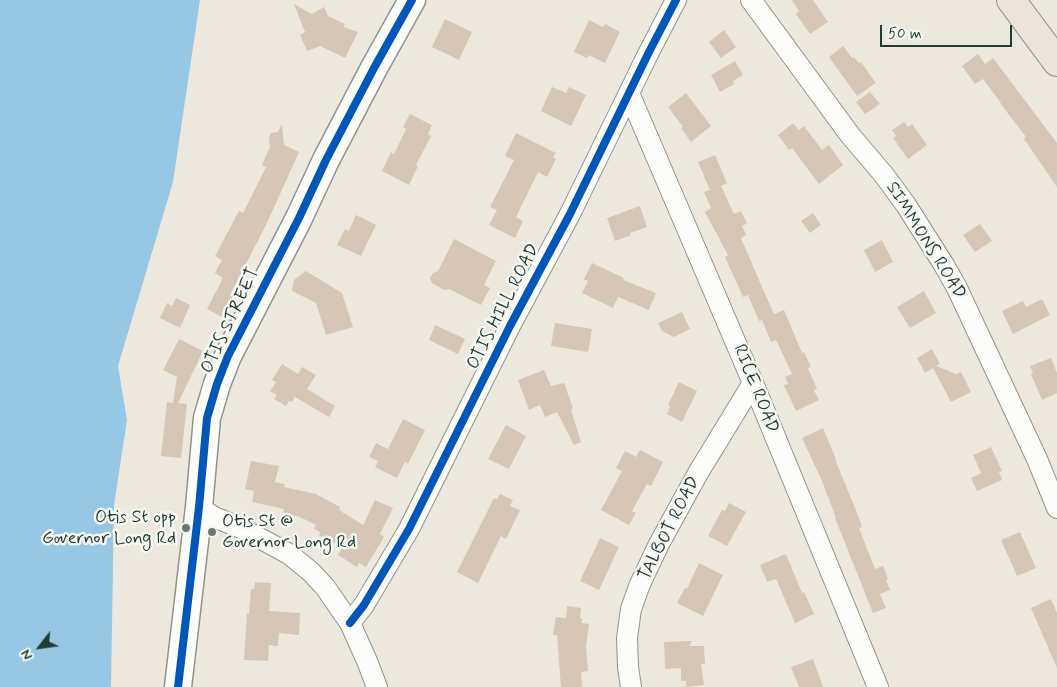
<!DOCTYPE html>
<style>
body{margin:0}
#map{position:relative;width:1057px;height:687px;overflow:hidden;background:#ede8dd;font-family:Mynerve,sans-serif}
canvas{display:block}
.north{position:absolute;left:15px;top:622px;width:50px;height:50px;-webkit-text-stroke:4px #f6f6f2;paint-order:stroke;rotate:240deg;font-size:14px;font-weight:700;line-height:20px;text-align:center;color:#1f3d34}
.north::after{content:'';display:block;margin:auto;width:18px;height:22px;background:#1f3d34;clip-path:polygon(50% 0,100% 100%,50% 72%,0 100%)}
.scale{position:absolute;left:880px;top:25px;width:132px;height:22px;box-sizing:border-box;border:2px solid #1f3d34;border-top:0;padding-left:6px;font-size:15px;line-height:18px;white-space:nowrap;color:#1f3d34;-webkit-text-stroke:4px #f6f6f2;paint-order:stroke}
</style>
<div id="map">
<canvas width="1057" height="687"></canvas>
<div class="north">N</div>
<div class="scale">50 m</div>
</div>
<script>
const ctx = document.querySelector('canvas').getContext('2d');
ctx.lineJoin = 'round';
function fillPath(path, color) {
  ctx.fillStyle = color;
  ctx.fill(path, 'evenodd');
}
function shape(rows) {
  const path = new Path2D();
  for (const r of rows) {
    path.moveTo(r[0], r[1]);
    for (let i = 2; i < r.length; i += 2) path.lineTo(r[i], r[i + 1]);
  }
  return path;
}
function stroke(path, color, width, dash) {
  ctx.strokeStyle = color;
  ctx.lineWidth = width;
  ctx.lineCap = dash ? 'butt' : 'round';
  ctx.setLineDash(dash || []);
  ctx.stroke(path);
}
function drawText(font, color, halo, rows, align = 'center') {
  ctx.font = font + ' Mynerve,sans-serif';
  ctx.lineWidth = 5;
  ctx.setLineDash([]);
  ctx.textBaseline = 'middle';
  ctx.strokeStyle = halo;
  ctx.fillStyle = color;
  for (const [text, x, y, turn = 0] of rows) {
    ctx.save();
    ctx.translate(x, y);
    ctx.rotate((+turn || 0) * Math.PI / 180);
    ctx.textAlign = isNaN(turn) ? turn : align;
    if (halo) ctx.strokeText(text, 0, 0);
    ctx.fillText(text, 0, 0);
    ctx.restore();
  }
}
fillPath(shape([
 [0,0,200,0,173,182,118,366,127,420,114,505,111,687,0,687]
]), '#96c7e5');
fillPath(shape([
 [792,0,813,0,828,22,810,34,796,14,799,11],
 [294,4,312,14,324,7,328,16,345,24,343,27,358,32,345,58,320,46,307,51,300,35,305,32],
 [445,19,472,32,459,60,432,47],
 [589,20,603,27,605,24,620,32,605,63,589,55,587,58,574,52],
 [724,30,736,47,721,58,709,42],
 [843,46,852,58,854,57,859,63,861,62,876,83,857,96,829,57],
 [978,54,985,64,993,58,1057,143,1057,187,1024,139,1026,137,1000,103,1001,103,983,79,975,84,962,66],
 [735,61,743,75,733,81,734,84,720,92,711,75],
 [552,87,566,93,569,87,586,95,571,126,541,111],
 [870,92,880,104,865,114,856,102],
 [686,93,711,126,691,142,681,128,683,127,668,107],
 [410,114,432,125,428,134,431,136,416,165,418,166,409,185,382,171,391,152,394,154,406,129,403,127],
 [904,122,908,127,912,124,927,145,908,159,893,138,896,136,892,130],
 [793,123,799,130,804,126,822,150,829,145,843,165,819,184,792,148,789,150,778,135],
 [282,124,284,145,299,152,266,225,230,295,233,297,222,317,207,309,223,278,215,273,222,260,215,256,239,211,243,213,266,167,262,165,270,147,269,137,271,133,278,132],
 [516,133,556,153,553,157,556,159,547,177,538,172,516,217,523,221,515,238,489,225,497,210,490,207,514,160,505,156],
 [715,155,727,183,721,186,734,214,741,211,747,223,742,226,746,235,741,238,762,287,774,314,784,310,802,353,804,352,811,367,808,368,817,389,814,390,819,400,796,411,784,385,788,384,785,377,792,374,776,340,771,342,762,320,759,321,748,295,743,297,725,257,728,255,705,212,711,208,704,192,712,189,710,190,698,162],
 [640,206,647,227,630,233,631,235,615,241,607,218],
 [813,213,821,225,810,233,801,221],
 [356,215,376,225,361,256,337,245,345,229,349,231],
 [980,224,992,241,975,252,963,235],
 [454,239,496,261,484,285,490,288,481,305,449,289,444,290,432,283,430,278,433,273,438,271],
 [882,240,893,262,875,272,864,250],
 [592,263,624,278,623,280,656,293,649,310,618,297,613,308,582,293,588,281,584,279],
 [306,271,342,293,353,327,326,335,316,303,292,291,294,280],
 [924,291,936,313,910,328,897,307],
 [176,298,190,305,180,328,160,318,167,303,172,306],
 [1042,299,1050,315,1013,334,1002,311,1023,301,1026,307],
 [682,312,690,329,674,337,662,331,658,323],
 [555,323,592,329,588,352,551,346],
 [435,325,465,339,458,354,429,340],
 [179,339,203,351,178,403,187,404,181,458,161,456,167,402,173,403,177,377,163,370],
 [932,349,940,364,936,366,956,374,961,372,971,392,951,402,933,368,925,373,917,358],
 [1051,358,1057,373,1057,393,1042,400,1031,374,1033,373,1030,366],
 [282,364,298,374,302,367,316,375,307,389,335,406,329,417,295,397,292,402,289,401,286,406,274,399,277,395,270,391,276,382,272,380],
 [544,370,551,386,564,383,573,408,571,410,581,442,574,445,557,412,545,417,540,405,529,410,518,380],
 [679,382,697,391,682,422,667,414,670,406,668,405],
 [403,419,425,430,408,464,405,462,397,478,375,467,378,461,369,457,376,443,388,449],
 [506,425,526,436,509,469,488,459],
 [823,428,836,459,835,459,859,518,862,527,859,528,875,569,883,566,888,579,886,580,890,590,880,594,886,608,873,613,835,518,836,518,822,481,802,438],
 [991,447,1002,471,999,472,1002,480,977,491,971,478,981,473,973,455],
 [640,450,663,462,651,486,647,484,632,511,636,513,629,525,601,510,622,471,616,468,625,451,636,457],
 [251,461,279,466,275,482,285,484,284,487,316,494,340,507,339,510,363,525,375,500,393,508,380,534,384,537,366,567,359,563,357,567,338,555,342,547,319,535,320,532,314,529,316,525,300,517,283,513,284,509,252,502,254,491,245,489],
 [500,494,513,500,510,506,520,510,506,539,501,536,478,583,457,572,494,498,497,499],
 [729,503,746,512,727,546,708,536,722,510,725,511],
 [1020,532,1036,568,1017,576,1001,540],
 [600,538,619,547,599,590,580,581],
 [786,554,802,593,804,592,814,614,795,623,776,579,767,582,760,565],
 [699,563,723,575,703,616,677,603,685,588,687,589],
 [255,582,271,583,269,611,300,613,299,635,279,633,278,646,269,645,268,661,244,660,247,613,249,614,251,589,254,589],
 [1051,599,1057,613,1057,668,1031,608],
 [567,606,581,608,580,618,582,619,581,623,589,624,586,647,588,671,581,672,582,687,561,687,557,635,553,635,556,617,566,618],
 [692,641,689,646,704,646,705,664,701,664,704,685,686,687,686,681,681,681,681,668,665,669,664,642],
 [813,659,823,687,799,687,791,667]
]), '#d6c6b7');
const minor = shape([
 [751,0,850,135,884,175,906,205,944,265,957,288,1037,459,1057,508],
 [629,93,756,390,878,687],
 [199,507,214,517,241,528,289,554,311,572,325,587,350,623,367,661,377,687],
 [350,623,364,605,409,529,510,326,570,214,648,54,676,0],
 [631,687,628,667,627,638,631,609,640,584,659,544,698,473,753,383]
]);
const tertiary = shape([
 [178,687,199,507,207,418,217,384,228,356,299,218,326,160,374,68,412,0]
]);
const primary = shape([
 [1011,0,1057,62]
]);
stroke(minor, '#92948d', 22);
stroke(tertiary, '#92948d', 29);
stroke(primary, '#92948d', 30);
stroke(minor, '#fcfcfa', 20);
stroke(tertiary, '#fcfcfa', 26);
stroke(primary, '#ece4da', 28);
stroke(shape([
 [350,623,364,605,409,529,510,326,570,214,648,54,676,0],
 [178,687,199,507,207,418,217,384,228,356,299,218,326,160,374,68,412,0]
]), '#0057b8', 8);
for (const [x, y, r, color] of [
 [186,528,5,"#67796f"],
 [212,532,5,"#67796f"]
]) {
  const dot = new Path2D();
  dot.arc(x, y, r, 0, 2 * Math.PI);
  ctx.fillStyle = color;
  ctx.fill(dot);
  stroke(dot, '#f6f6f2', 2);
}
drawText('18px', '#1f3d34', '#f6f6f2', [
 ["SIMMONS ROAD",925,241,58],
 ["OTIS HILL ROAD",504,307,-63],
 ["OTIS STREET",231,321,-65],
 ["RICE ROAD",755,389,68],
 ["TALBOT ROAD",670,529,-63]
]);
drawText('18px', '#1f3d34', '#f6f6f2', [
 ["Otis St opp",176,518],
 ["Governor Long Rd",176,539],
 ["Otis St @",222,522,"left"],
 ["Governor Long Rd",222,543,"left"]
], 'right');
</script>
